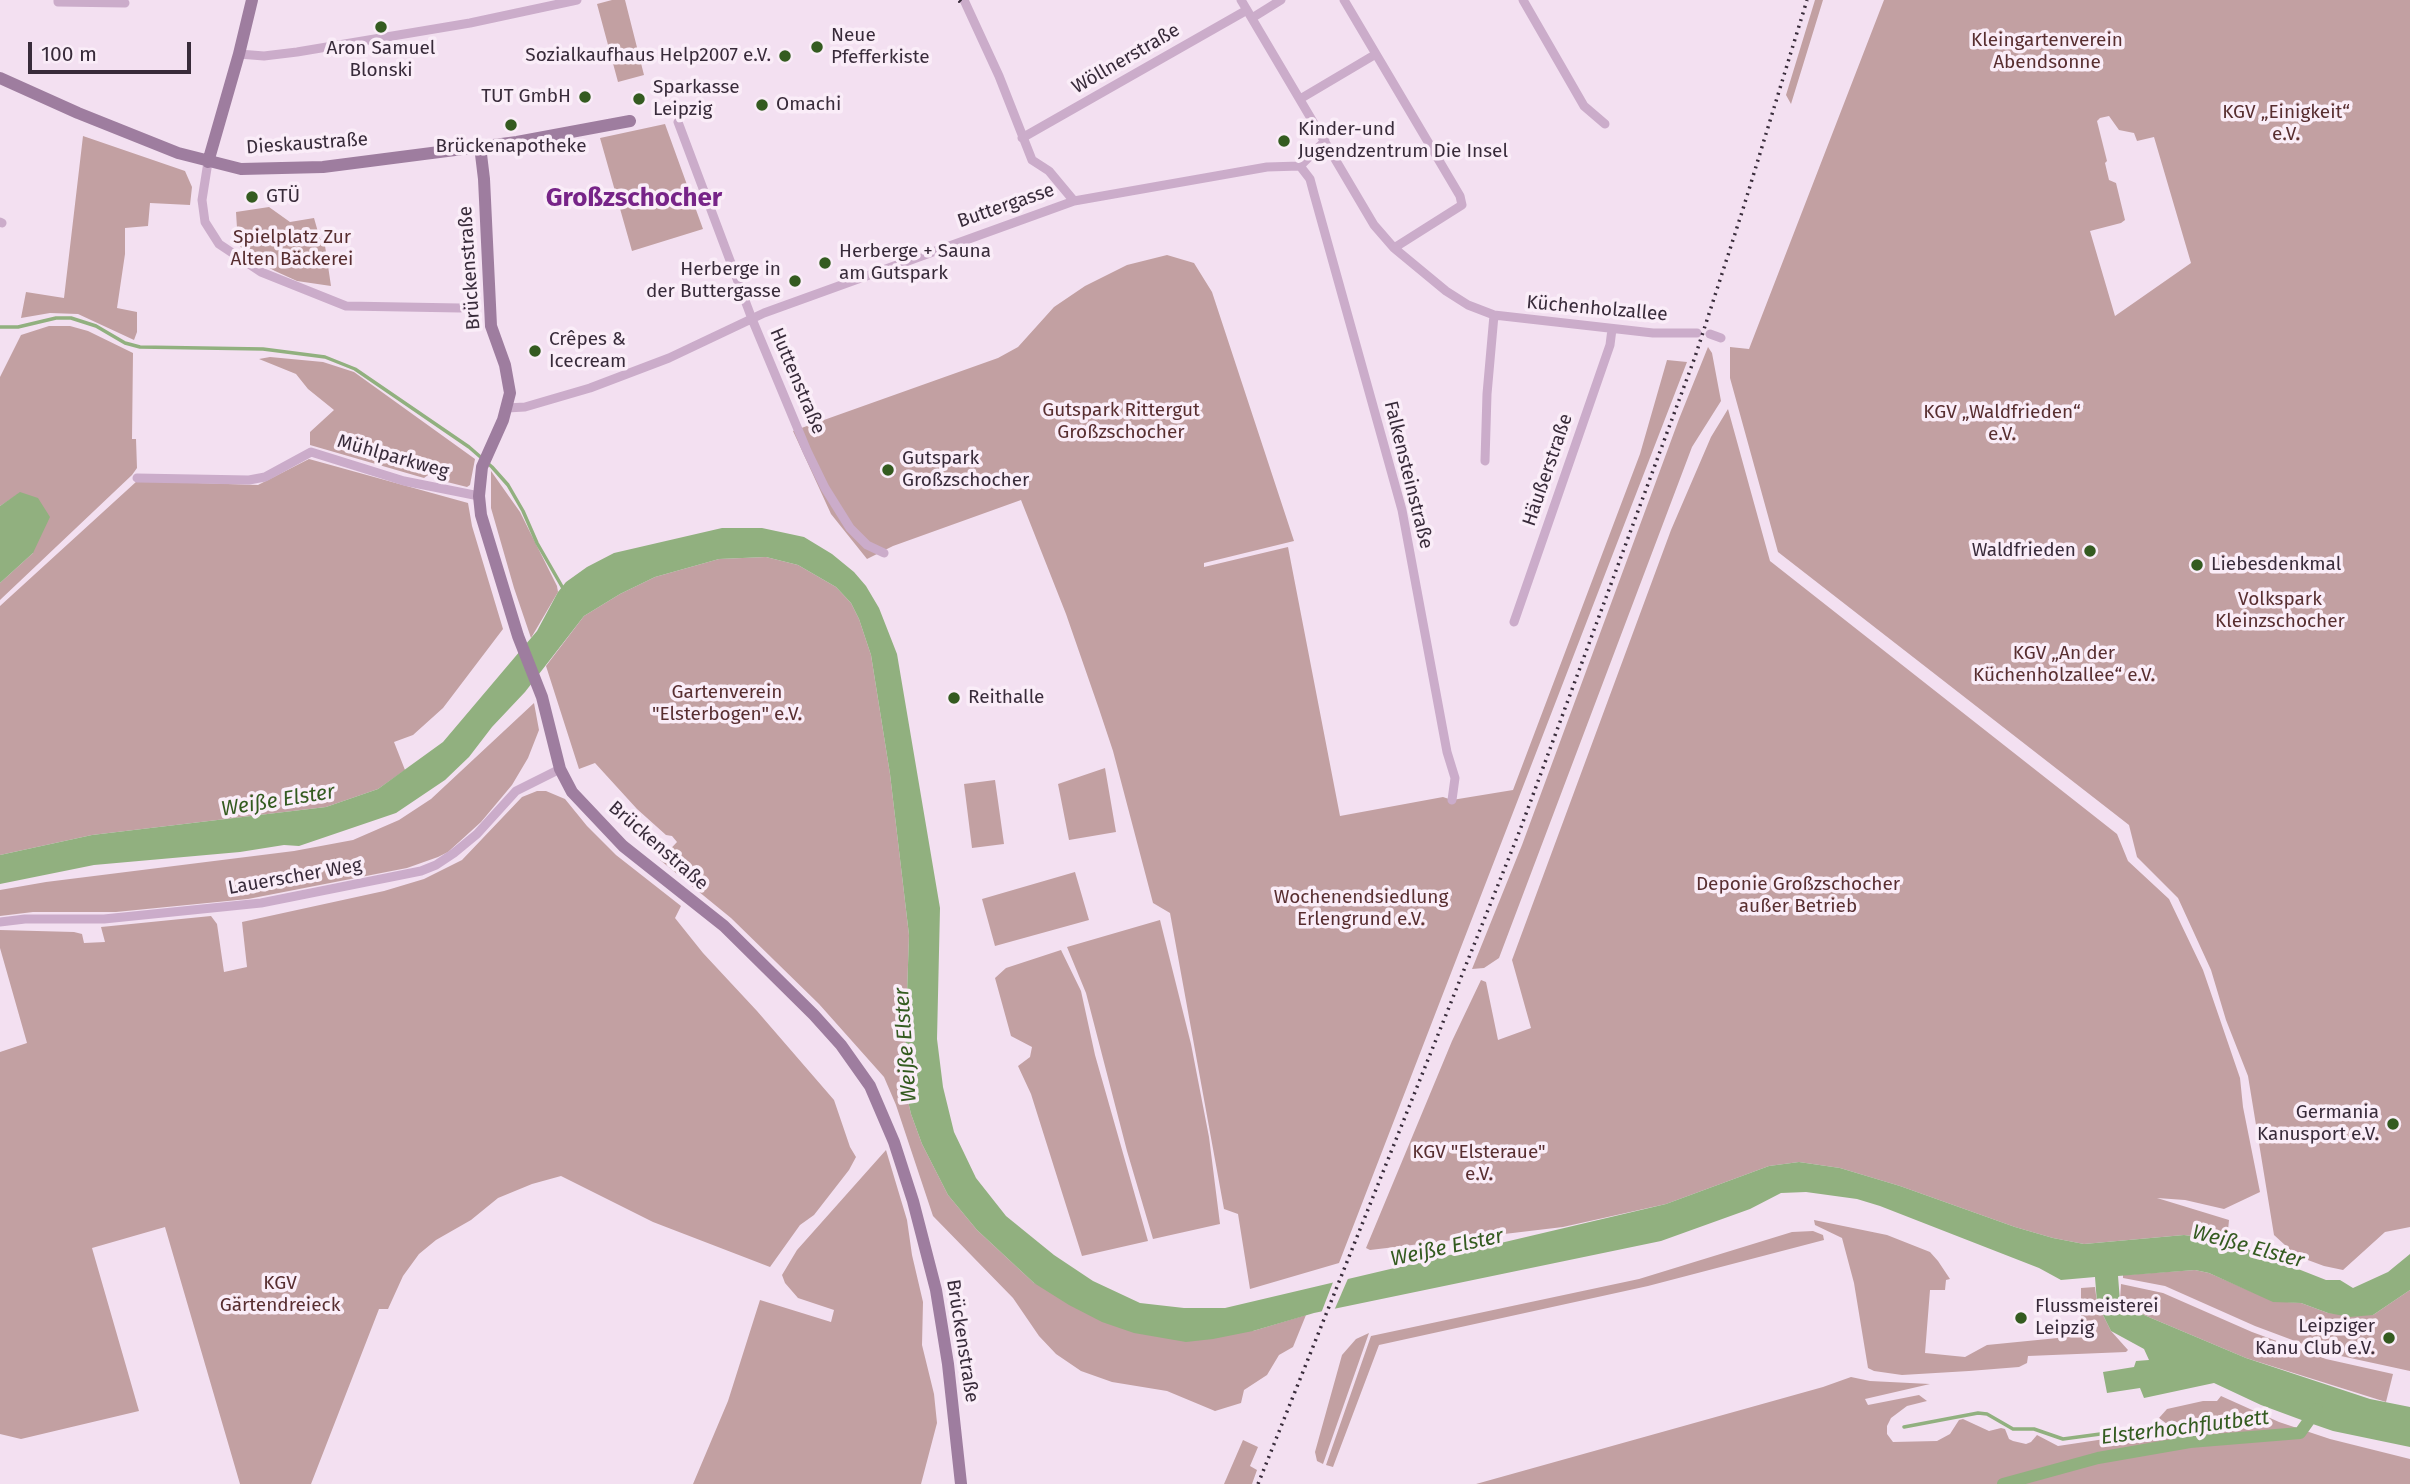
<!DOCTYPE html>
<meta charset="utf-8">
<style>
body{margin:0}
#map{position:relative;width:2410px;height:1484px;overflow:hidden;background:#f3e0f1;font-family:"Fira Sans",sans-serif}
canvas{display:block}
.scale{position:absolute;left:28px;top:42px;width:163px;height:32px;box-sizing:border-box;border:4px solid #382b3a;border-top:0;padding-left:9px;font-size:21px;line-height:24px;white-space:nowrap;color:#382b3a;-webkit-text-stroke:5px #faedf8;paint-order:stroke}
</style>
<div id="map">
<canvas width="2410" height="1484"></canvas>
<div class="scale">100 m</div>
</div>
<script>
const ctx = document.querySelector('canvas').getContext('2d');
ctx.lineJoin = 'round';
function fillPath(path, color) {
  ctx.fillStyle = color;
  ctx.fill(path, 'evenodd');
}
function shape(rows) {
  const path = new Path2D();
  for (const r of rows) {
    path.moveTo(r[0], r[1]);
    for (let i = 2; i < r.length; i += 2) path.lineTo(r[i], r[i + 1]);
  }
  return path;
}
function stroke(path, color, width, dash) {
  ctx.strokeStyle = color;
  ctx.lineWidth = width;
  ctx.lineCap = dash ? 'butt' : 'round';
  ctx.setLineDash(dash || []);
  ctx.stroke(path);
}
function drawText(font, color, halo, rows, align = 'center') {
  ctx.font = font + ' "Fira Sans",sans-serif';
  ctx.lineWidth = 7;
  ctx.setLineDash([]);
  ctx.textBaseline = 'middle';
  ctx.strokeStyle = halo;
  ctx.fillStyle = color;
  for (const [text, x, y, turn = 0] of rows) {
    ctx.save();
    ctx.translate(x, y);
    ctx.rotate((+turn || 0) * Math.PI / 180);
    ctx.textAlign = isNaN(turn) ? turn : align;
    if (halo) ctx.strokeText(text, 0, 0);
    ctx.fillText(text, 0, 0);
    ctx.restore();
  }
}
fillPath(shape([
 [612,0,625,0,644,75,618,82,597,4],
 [1815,0,1823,0,1791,104,1786,95],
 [1884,0,2410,0,2410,1227,2385,1232,2343,1270,2324,1266,2297,1256,2274,1235,2248,1076,2226,1020,2211,970,2178,898,2137,857,2129,825,1778,552,1730,378,1730,347,1749,349],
 [2109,116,2119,130,2134,133,2137,141,2154,137,2191,263,2115,316,2090,231,2121,223,2125,220,2116,183,2109,180,2105,163,2107,161,2097,121,2100,118],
 [665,124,703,229,632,251,600,138],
 [83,136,185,171,192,187,190,205,150,203,148,226,125,228,125,254,117,308,137,312,137,332,134,340,78,314,50,313,21,318,26,292,64,298],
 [269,207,290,222,314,218,320,239,324,239,331,286,297,281,275,271,251,258,238,244,236,212],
 [1167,255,1194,263,1212,292,1294,541,1204,563,1204,567,1288,547,1340,816,1443,797,1452,800,1513,790,1640,454,1667,360,1687,362,1339,1263,1250,1289,1238,1214,1224,1209,1170,913,1153,903,1113,751,1099,709,1066,614,1021,500,893,546,867,559,831,514,793,431,998,358,1018,347,1054,307,1085,286,1127,265],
 [49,326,70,326,88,331,133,353,132,439,136,439,137,468,132,475,0,600,0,583,33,553,20,493,0,506,0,377,21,335],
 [1708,347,1712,353,1721,401,1692,447,1499,958,1484,968,1472,969,1522,845,1679,419],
 [270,357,323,362,354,372,475,459,470,485,467,487,443,481,438,475,440,467,433,466,431,473,424,478,310,445,310,432,334,410,308,389,296,374,259,359],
 [1728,409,1770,561,2117,834,2128,861,2169,899,2203,970,2240,1078,2243,1107,2260,1192,2224,1209,2185,1200,2157,1198,2229,1220,2227,1241,2184,1235,2084,1244,2053,1238,2015,1227,1900,1186,1840,1168,1799,1162,1769,1166,1666,1204,1563,1227,1370,1250,1366,1248,1452,1041,1481,980,1486,982,1498,1040,1531,1028,1512,960,1671,530,1711,437],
 [309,459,468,503,472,526,503,629,443,708,413,735,394,742,405,770,378,789,326,807,92,835,0,855,0,606,137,481,258,485],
 [491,471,520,512,557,586,558,592,531,638,514,588,491,508],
 [766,557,798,565,836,587,851,603,859,619,871,655,890,774,909,935,904,1084,911,1114,922,1144,948,1195,977,1230,1034,1283,1253,1331,1306,1315,1293,1347,1279,1355,1267,1375,1244,1390,1241,1403,1215,1411,1167,1391,1112,1382,1081,1371,1056,1354,1039,1336,1013,1298,933,1216,896,1105,884,1077,819,1004,731,918,660,860,677,842,672,836,666,835,637,809,595,763,579,769,546,666,584,616,620,594,655,577,719,559],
 [534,703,539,730,528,758,512,785,481,822,448,852,438,857,407,868,248,899,116,912,33,912,0,916,0,890,46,882,294,851,353,840,399,820,431,799],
 [1105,768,1116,832,1069,840,1058,784],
 [995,780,1004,844,972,848,964,784],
 [537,791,546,791,565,799,587,826,616,855,681,906,675,918,703,953,757,1011,834,1100,850,1147,856,1157,849,1170,814,1215,800,1225,770,1267,653,1222,561,1176,532,1184,498,1198,471,1220,436,1240,419,1254,403,1276,388,1309,379,1309,311,1484,240,1484,165,1227,92,1248,139,1411,21,1439,0,1434,0,1052,27,1043,0,948,0,930,74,932,82,934,84,943,105,942,101,927,211,916,217,924,224,972,247,967,242,922,384,891,424,879,462,860,522,797],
 [1075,872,1089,920,995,946,982,899],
 [1160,920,1191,1044,1209,1137,1220,1224,1153,1239,1127,1151,1086,993,1067,947],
 [1061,950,1081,991,1095,1055,1148,1241,1082,1256,1031,1094,1018,1066,1030,1057,1032,1047,1011,1036,995,978,1006,968],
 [886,1150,907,1220,912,1255,923,1302,922,1345,934,1394,937,1423,921,1484,693,1484,728,1401,760,1300,831,1322,834,1310,798,1298,785,1283,782,1275,797,1250],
 [1814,1220,1887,1235,1930,1252,1938,1261,1950,1279,1946,1280,1945,1290,1930,1290,1925,1353,1965,1357,1987,1345,2078,1336,2081,1333,2081,1288,2095,1287,2097,1303,2111,1331,2128,1350,2126,1352,2028,1356,2027,1363,2019,1367,1969,1371,1902,1375,1874,1371,1868,1368,1854,1283,1842,1238,1815,1225],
 [1813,1231,1823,1235,1824,1240,1648,1286,1379,1345,1333,1467,1326,1465,1371,1336,1639,1279,1792,1232],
 [2195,1270,2209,1273,2273,1301,2301,1303,2328,1313,2373,1315,2410,1290,2410,1371,2327,1353,2255,1326,2165,1286,2123,1278,2123,1275],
 [2121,1284,2163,1293,2252,1332,2326,1359,2393,1374,2386,1402,2246,1358,2125,1307,2120,1301],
 [1369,1333,1323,1464,1317,1461,1315,1452,1342,1355,1356,1339],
 [1851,1377,1870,1381,1930,1384,1865,1399,1868,1405,1919,1395,1927,1401,1907,1406,1891,1418,1887,1426,1887,1434,1893,1442,1937,1441,1950,1434,1959,1420,1963,1419,1989,1431,2001,1428,2005,1429,2009,1439,2013,1441,2026,1444,2031,1442,2037,1435,2058,1446,2158,1431,2182,1442,2194,1441,2193,1437,2175,1430,2159,1418,2167,1409,2203,1401,2217,1401,2221,1396,2279,1422,2330,1439,2410,1459,2410,1484,1476,1484,1823,1387],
 [1243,1440,1258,1447,1250,1466,1257,1470,1252,1484,1224,1484]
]), '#c2a0a2');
fillPath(shape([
 [20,492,38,498,50,517,33,553,0,583,0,506],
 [722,528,762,528,804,537,832,554,854,572,866,586,879,608,897,654,940,908,937,1039,943,1087,954,1132,976,1178,1006,1216,1054,1255,1093,1281,1140,1303,1184,1308,1225,1308,1666,1204,1769,1166,1799,1162,1840,1168,1900,1186,2015,1227,2053,1238,2084,1244,2184,1235,2227,1241,2326,1280,2340,1280,2353,1288,2388,1272,2410,1254,2410,1290,2373,1315,2350,1317,2328,1313,2301,1303,2273,1302,2209,1273,2195,1270,2118,1276,2120,1301,2125,1307,2246,1358,2370,1399,2410,1407,2410,1447,2333,1431,2307,1422,2261,1405,2214,1383,2144,1398,2140,1388,2107,1393,2103,1372,2134,1367,2136,1361,2149,1360,2144,1349,2111,1331,2097,1303,2095,1277,2061,1280,2039,1268,1880,1206,1857,1199,1806,1192,1781,1193,1750,1209,1661,1241,1314,1313,1253,1331,1213,1339,1186,1342,1134,1333,1102,1322,1069,1305,1034,1283,977,1230,948,1195,922,1144,911,1114,904,1084,909,935,890,774,871,655,859,619,851,603,836,587,798,565,766,557,719,559,655,577,620,594,584,616,525,692,492,727,469,757,445,780,396,813,299,846,284,845,240,852,94,865,0,884,0,855,92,835,326,807,378,789,443,742,537,631,558,592,566,582,587,567,614,553]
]), '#91b07f');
fillPath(shape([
 [1350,1274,1333,1313,1320,1316,1335,1277]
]), '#f3e0f1');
stroke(shape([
 [0,327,18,327,56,318,71,318,96,326,125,343,140,347,263,349,325,357,355,369,469,447,492,467,508,485,523,511,537,543,564,590],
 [1904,1427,1978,1413,1987,1414,2013,1429,2034,1429,2063,1439,2160,1426,2175,1436,2190,1442]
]), '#91b07f', 3.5);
stroke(shape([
 [2003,1484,2098,1458,2190,1442,2300,1433,2317,1409]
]), '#91b07f', 12);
stroke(shape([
 [58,0,58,2,125,3],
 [964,0,999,76,1032,160,1049,171,1074,201],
 [1241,0,1374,225,1394,248,1446,291,1468,305,1494,315,1653,333,1697,333],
 [1344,0,1460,196,1462,205,1394,248],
 [1523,0,1584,106,1605,124],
 [1252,18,1281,0],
 [239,54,264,56,297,52,470,23,577,0],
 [1300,99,1376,54],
 [678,122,752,319,807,451,825,488,850,528,867,545,884,553],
 [1022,138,1247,10],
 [208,162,202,200,205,222,219,244,261,272,346,306,460,308],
 [1300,166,1310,179,1314,194,1402,510,1447,752,1455,778,1452,800],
 [0,222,2,223],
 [1710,334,1721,338],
 [507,408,525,407,590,388,669,358,764,313,1074,201,1267,167,1300,166,1325,141],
 [1485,461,1487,394,1494,315],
 [137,478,249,480,265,477,311,452,404,481,479,496],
 [1514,622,1610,345,1612,329],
 [0,922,25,919,104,919,261,903,421,871,436,865,454,853,477,834,516,791,560,769]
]), '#cbacca', 9);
stroke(shape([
 [0,78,78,113,178,153,241,169,323,167,517,142,630,121],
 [480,146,484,179,491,326,505,365,510,393,503,420,482,467,479,496,481,515,518,636,542,697,560,769,572,792,623,846,724,926,814,1015,841,1045,870,1086,894,1142,913,1201,936,1290,948,1364,961,1484],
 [208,162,239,54,252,0]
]), '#9e7d9f', 12);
stroke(shape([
 [959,2,961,0]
]), '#382b3a', 2);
stroke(shape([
 [1258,1484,1520,830,1695,357,1743,209,1807,0]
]), '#382b3a', 3.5, [2, 5]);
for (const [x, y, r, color] of [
 [381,27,7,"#345b20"],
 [817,47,7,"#345b20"],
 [785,56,7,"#345b20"],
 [585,97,7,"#345b20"],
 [639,99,7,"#345b20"],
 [762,105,7,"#345b20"],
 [511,125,7,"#345b20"],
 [1284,141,7,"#345b20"],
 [252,197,7,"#345b20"],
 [825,263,7,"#345b20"],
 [795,281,7,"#345b20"],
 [535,351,7,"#345b20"],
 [888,470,7,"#345b20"],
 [2090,551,7,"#345b20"],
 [2197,565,7,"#345b20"],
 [954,698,7,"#345b20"],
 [2393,1124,7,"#345b20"],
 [2021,1318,7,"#345b20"],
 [2389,1338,7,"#345b20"]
]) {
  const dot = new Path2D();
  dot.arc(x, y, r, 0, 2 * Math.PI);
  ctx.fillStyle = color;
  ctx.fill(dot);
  stroke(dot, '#faedf8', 2.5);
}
drawText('19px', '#382b3a', '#faedf8', [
 ["Neue",831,36],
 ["Pfefferkiste",831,58],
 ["Aron Samuel",381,49,"center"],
 ["Blonski",381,71,"center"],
 ["Sozialkaufhaus Help2007 e.V.",771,56,"right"],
 ["Sparkasse",653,88],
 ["Leipzig",653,110],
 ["TUT GmbH",571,97,"right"],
 ["Omachi",776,105],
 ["Kinder-und",1298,130],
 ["Jugendzentrum Die Insel",1298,152],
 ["Brückenapotheke",511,147,"center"],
 ["GTÜ",266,197],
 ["Herberge + Sauna",839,252],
 ["am Gutspark",839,274],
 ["Herberge in",781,270,"right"],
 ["der Buttergasse",781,292,"right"],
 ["Crêpes &",549,340],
 ["Icecream",549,362],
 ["Gutspark",902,459],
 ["Großzschocher",902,481],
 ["Waldfrieden",2076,551,"right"],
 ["Liebesdenkmal",2211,565],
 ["Reithalle",968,698],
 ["Germania",2379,1113,"right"],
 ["Kanusport e.V.",2379,1135,"right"],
 ["Flussmeisterei",2035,1307],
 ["Leipzig",2035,1329],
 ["Leipziger",2375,1327,"right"],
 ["Kanu Club e.V.",2375,1349,"right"]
], 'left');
drawText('19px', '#582e30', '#faedf8', [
 ["Kleingartenverein",2047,41],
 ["Abendsonne",2047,63],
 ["KGV „Einigkeit“",2286,113],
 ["e.V.",2286,135],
 ["Spielplatz Zur",292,238],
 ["Alten Bäckerei",292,260],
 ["Gutspark Rittergut",1121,411],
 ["Großzschocher",1121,433],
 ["KGV „Waldfrieden“",2002,413],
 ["e.V.",2002,435],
 ["Volkspark",2280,600],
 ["Kleinzschocher",2280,622],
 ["KGV „An der",2064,654],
 ["Küchenholzallee“ e.V.",2064,676],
 ["Gartenverein",727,693],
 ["\"Elsterbogen\" e.V.",727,715],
 ["Deponie Großzschocher",1798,885],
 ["außer Betrieb",1798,907],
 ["Wochenendsiedlung",1361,898],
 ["Erlengrund e.V.",1361,920],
 ["KGV \"Elsteraue\"",1479,1153],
 ["e.V.",1479,1175],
 ["KGV",280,1284],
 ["Gärtendreieck",280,1306]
]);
drawText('19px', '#382b3a', '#faedf8', [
 ["Wöllnerstraße",1126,59,-30],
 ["Dieskaustraße",307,144,-4],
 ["Buttergasse",1006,206,-19],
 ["Brückenstraße",470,268,-94],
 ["Küchenholzallee",1597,309,5],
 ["Huttenstraße",797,381,67],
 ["Mühlparkweg",393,457,16],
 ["Häußerstraße",1548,470,-71],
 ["Falkensteinstraße",1408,475,76],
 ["Brückenstraße",658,846,41],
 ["Lauerscher Weg",295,877,-10],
 ["Brückenstraße",962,1341,81]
]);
drawText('italic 21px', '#345b20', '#faedf8', [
 ["Weiße Elster",278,801,-9],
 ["Weiße Elster",906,1045,-94],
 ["Weiße Elster",2248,1247,15],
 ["Weiße Elster",1447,1248,-12],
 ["Elsterhochflutbett",2185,1428,-7]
]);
drawText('bold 26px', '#772488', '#faedf8', [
 ["Großzschocher",634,199]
]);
</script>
